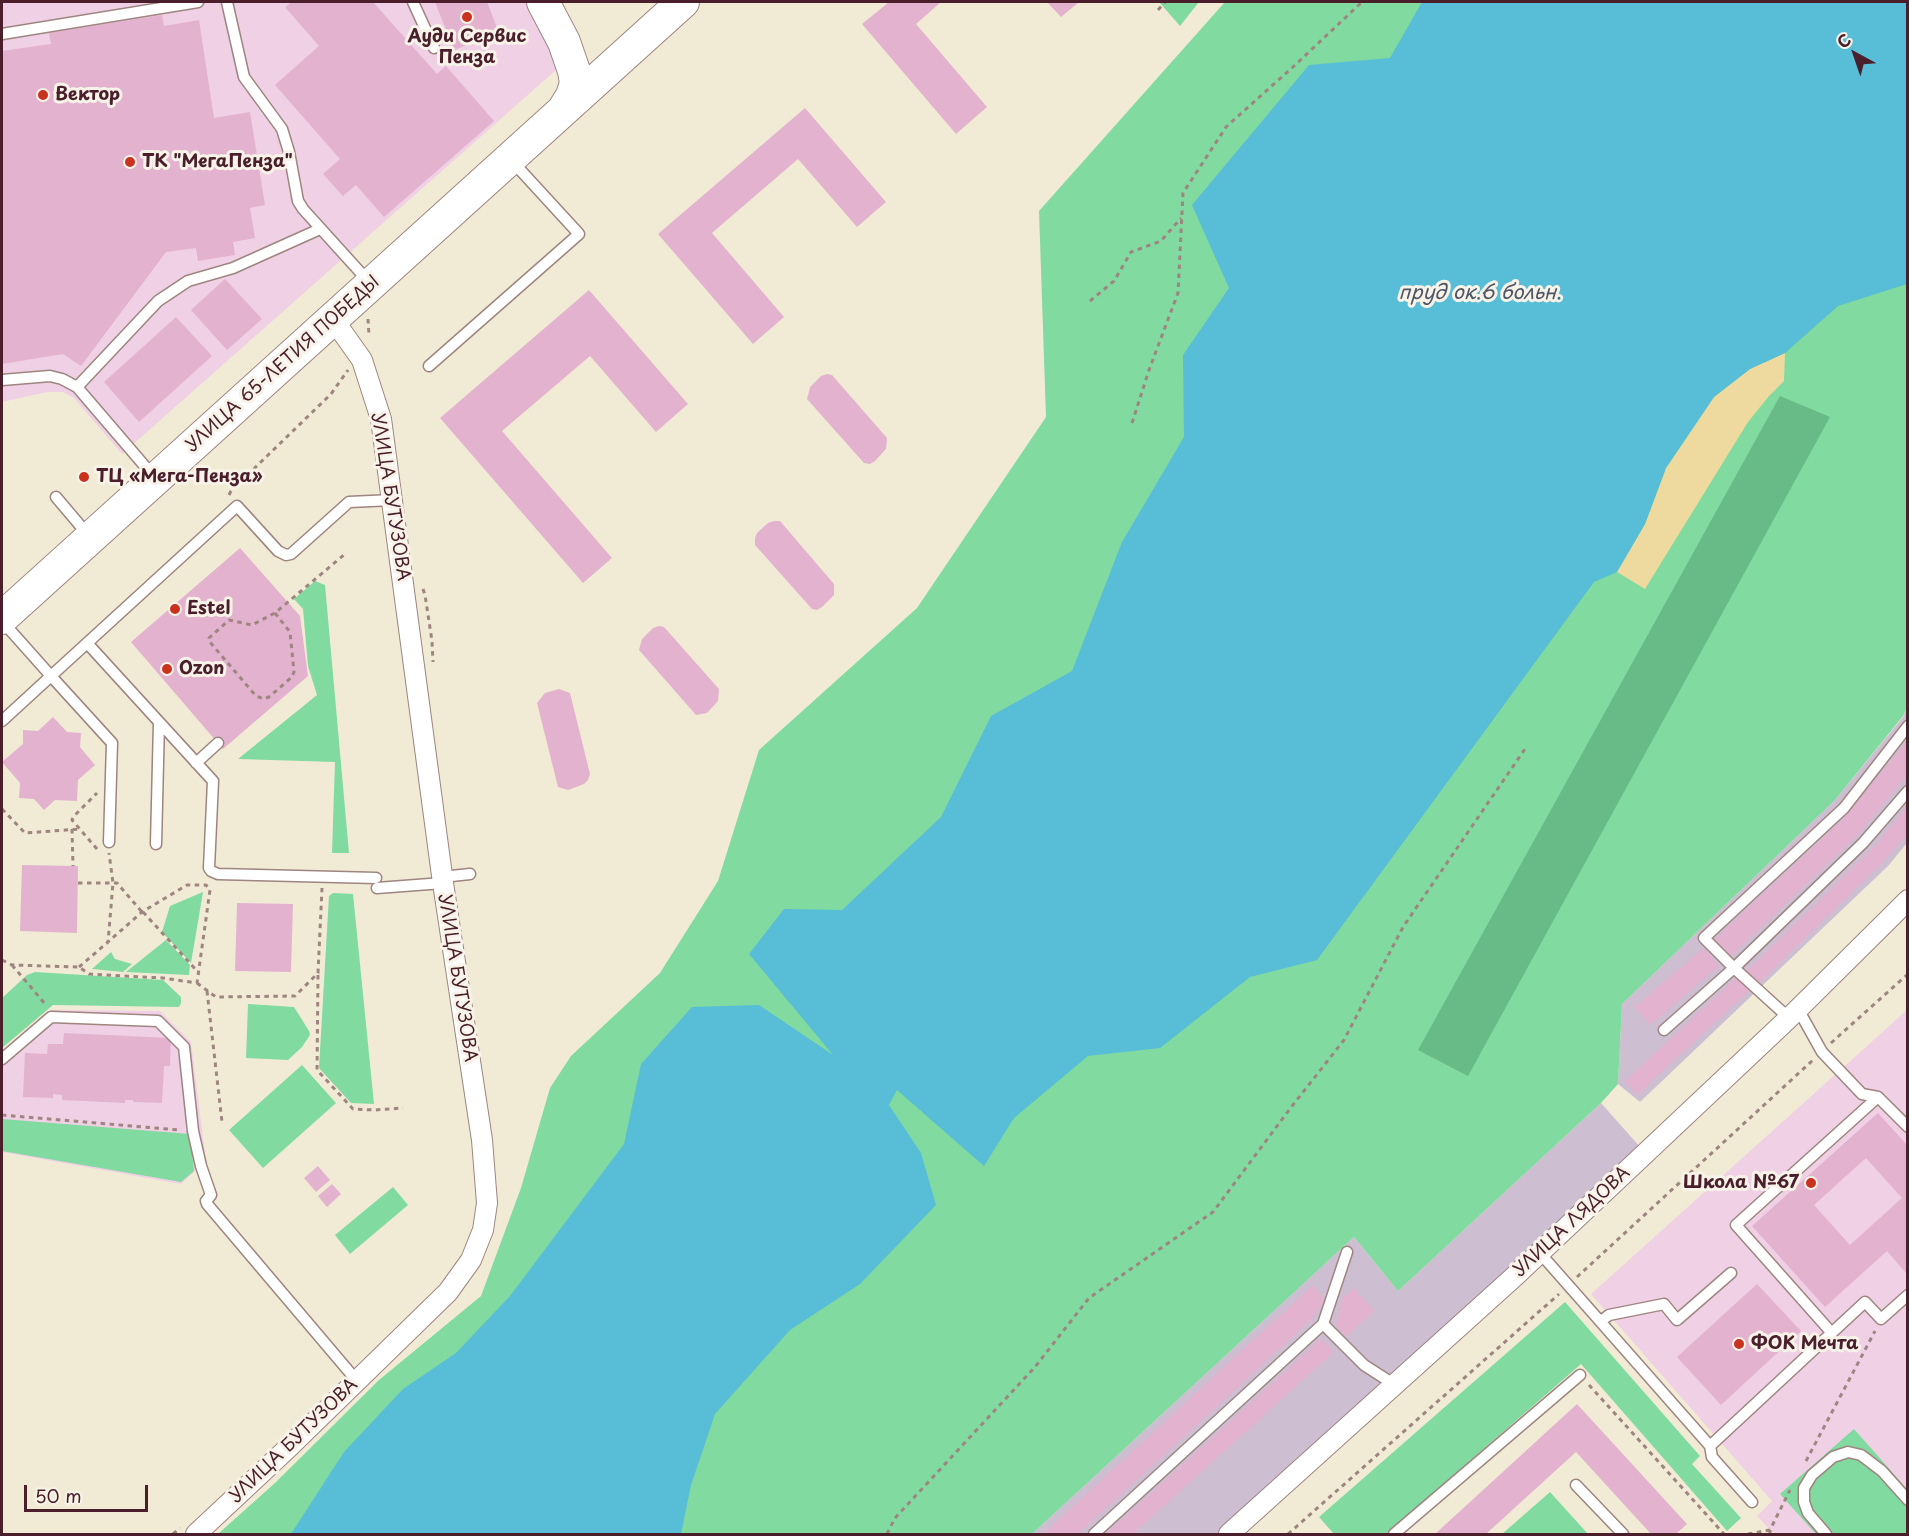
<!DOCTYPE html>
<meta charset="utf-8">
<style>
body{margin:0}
#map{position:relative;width:1909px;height:1536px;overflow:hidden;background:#f1ebd5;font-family:"Playpen Sans",sans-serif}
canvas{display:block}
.frame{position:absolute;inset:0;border:3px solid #4a1f2b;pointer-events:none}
.north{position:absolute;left:1825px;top:24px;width:60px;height:60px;-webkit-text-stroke:4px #f7f3e8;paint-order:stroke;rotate:320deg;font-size:16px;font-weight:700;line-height:24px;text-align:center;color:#4a1f2b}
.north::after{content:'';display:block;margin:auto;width:21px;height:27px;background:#4a1f2b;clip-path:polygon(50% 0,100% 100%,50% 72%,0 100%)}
.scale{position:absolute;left:24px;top:1485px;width:124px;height:27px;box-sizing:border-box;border:3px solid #4a1f2b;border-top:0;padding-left:8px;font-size:18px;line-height:21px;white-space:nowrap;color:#4a1f2b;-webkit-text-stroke:4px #f7f3e8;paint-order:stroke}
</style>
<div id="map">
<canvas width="1909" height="1536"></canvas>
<div class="frame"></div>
<div class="north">С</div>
<div class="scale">50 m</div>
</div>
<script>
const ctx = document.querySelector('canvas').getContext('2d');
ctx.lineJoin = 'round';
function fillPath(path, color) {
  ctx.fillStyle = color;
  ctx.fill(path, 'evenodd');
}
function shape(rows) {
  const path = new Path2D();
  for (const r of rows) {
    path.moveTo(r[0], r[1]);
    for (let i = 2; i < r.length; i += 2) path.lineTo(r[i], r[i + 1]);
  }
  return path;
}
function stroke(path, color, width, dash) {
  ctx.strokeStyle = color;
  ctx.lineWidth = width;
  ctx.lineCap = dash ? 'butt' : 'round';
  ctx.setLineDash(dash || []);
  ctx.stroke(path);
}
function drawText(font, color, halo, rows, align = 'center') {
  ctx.font = font + ' "Playpen Sans",sans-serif';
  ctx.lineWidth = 6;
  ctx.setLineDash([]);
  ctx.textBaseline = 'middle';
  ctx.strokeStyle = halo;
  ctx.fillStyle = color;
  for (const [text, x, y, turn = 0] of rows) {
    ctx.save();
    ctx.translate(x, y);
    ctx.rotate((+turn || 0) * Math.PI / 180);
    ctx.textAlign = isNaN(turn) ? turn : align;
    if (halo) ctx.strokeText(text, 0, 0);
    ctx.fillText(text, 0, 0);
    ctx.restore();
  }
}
fillPath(shape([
 [2,2,533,2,560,58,556,70,122,454,74,398,63,392,47,392,2,402],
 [53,1010,160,1011,191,1042,206,1161,181,1184,2,1152,2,1053],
 [1907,1010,1907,1534,1774,1534,1757,1516,1772,1501,1591,1294]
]), '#f0d0e5');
fillPath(shape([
 [1907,708,1907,843,1888,866,1640,1102,1618,1084,1622,1004,1835,800,1903,717],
 [1601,1103,1641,1148,1221,1534,1032,1534,1354,1237,1398,1291]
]), '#cebed2');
fillPath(shape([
 [1159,2,1199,2,1180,26],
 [1225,2,1907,2,1907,708,1903,716,1835,800,1622,1004,1618,1084,1601,1103,1398,1291,1354,1237,1032,1534,218,1534,275,1483,379,1380,481,1296,521,1188,550,1088,571,1056,660,973,718,881,759,750,917,608,1046,417,1039,211],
 [315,581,325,585,349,853,332,853,335,762,238,759,317,695,308,666,303,609,294,599],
 [203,892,191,963,162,932,170,906],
 [333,893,353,894,374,1104,351,1103,319,1068,329,896],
 [166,940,190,965,189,975,126,972],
 [111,952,115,959,132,964,123,972,92,969],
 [35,972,163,980,181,997,181,1003,179,1007,53,1005,2,1048,2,998,27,975],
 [248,1004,294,1007,309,1031,310,1035,302,1047,288,1060,246,1058],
 [302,1065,336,1103,263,1168,229,1130],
 [2,1119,190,1134,194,1171,181,1182,2,1151],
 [393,1187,408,1205,350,1254,335,1235],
 [1565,1302,1700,1456,1692,1464,1741,1518,1727,1531,1581,1364,1386,1534,1334,1534,1319,1517],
 [1854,1429,1907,1489,1907,1534,1816,1534,1780,1494],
 [1550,1492,1588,1534,1502,1534]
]), '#81da9f');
fillPath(shape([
 [1780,396,1830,417,1468,1076,1418,1050]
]), '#68ba86');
fillPath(shape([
 [1785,353,1784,381,1769,396,1748,422,1645,589,1617,572,1645,524,1666,468,1714,397,1750,369]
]), '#eeda9e');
fillPath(shape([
 [1422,2,1907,2,1907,284,1838,306,1785,353,1750,369,1714,397,1666,468,1645,524,1617,572,1594,582,1317,960,1250,977,1160,1048,1088,1056,1014,1118,984,1166,897,1090,889,1105,921,1153,936,1205,860,1284,790,1330,715,1414,691,1485,681,1534,291,1534,344,1452,403,1389,456,1353,510,1296,624,1144,641,1064,692,1007,759,1005,833,1055,749,954,784,909,842,910,941,817,991,716,1072,671,1122,542,1184,437,1183,355,1229,288,1192,205,1309,65,1390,58]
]), '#58bdd6');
fillPath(shape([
 [292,2,373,2,437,74,446,66,494,121,384,217,356,185,343,196,323,174,340,159,275,85,319,46,285,7],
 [435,2,487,2,499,33,454,50],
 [889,2,941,2,916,24,987,107,956,134,862,24],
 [1047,2,1079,2,1061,17],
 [162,15,164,26,199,20,214,118,250,112,265,205,250,208,255,238,233,242,235,255,198,261,196,248,166,252,81,366,63,354,2,364,2,51,51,44,49,33],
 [805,108,886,202,857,227,798,159,712,233,784,317,753,344,658,234],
 [225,279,262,319,227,350,191,310],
 [589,290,688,404,656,432,590,356,502,431,612,558,583,583,440,418],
 [176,317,212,356,139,422,104,382],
 [827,374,832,375,887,438,886,449,875,461,870,464,864,463,807,399,810,387,821,376],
 [774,521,780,521,834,584,834,595,822,607,817,610,812,609,755,545,755,538,757,533,768,523],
 [240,548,300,616,308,676,223,749,131,642],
 [659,626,664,627,719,689,718,701,707,713,696,715,639,650,642,639,653,628],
 [559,689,570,693,590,774,588,780,584,784,568,790,558,787,537,703,545,693],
 [53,717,67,732,81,733,80,747,95,765,78,780,77,801,55,800,44,810,34,799,19,798,20,783,2,762,23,744,23,730,38,731],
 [1908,740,1908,774,1858,835,1731,956,1715,939,1842,820],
 [1908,806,1908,833,1884,861,1759,983,1747,971,1874,847],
 [22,865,78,866,77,933,20,931],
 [237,903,293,904,291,972,235,971],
 [1704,948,1719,966,1650,1025,1635,1007],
 [1737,977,1749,991,1637,1095,1625,1081],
 [64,1033,171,1038,170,1066,164,1066,162,1103,133,1102,133,1100,125,1100,125,1103,62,1100,62,1095,53,1094,53,1098,23,1097,25,1053,47,1054,48,1044,63,1044],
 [1878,1113,1908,1146,1908,1271,1906,1273,1887,1251,1825,1307,1752,1226],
 [1866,1158,1902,1198,1850,1245,1814,1205],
 [318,1166,330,1180,316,1192,304,1178],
 [332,1184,341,1194,327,1207,318,1196],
 [1757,1284,1801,1331,1721,1405,1677,1357],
 [1313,1285,1325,1300,1310,1321,1078,1534,1043,1534],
 [1354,1288,1374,1311,1346,1337,1336,1325,1341,1300],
 [1321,1339,1334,1352,1133,1534,1106,1534],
 [1577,1404,1687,1524,1676,1534,1651,1534,1576,1452,1486,1534,1435,1534]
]), '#e3b2cf');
const lane = shape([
 [227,2,244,77,282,129,289,152,298,201,303,209,369,282],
 [413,2,434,48],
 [2,34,198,2],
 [429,366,579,234,512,161],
 [2,380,50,376,62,379,77,387,158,301,188,281,233,268,320,229],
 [77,387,155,478],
 [56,497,89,536],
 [87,643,213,781,209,868,211,871,218,874,376,878],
 [2,721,51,676,2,621],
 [196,763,218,743],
 [109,842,112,743,51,676,237,506,278,551,286,555,291,554,349,502,393,500],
 [156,844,159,722],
 [442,877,470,874],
 [377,888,443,883],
 [1798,1009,1822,1052,1862,1094,1878,1097],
 [1789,1018,1734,968,1704,938,1844,808,1908,726],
 [1664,1030,1734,968,1863,843,1908,791],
 [2,1059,51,1017,158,1021,184,1047,193,1131,201,1166,211,1195,206,1201,207,1204,357,1381],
 [1539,1252,1710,1446,1865,1302,1881,1319,1908,1295],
 [1601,1321,1609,1315,1664,1304,1677,1320,1731,1273],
 [1323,1324,1347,1252],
 [1831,1332,1736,1225,1878,1097,1908,1127],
 [1710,1446,1712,1457,1752,1502],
 [1576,1485,1623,1534],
 [1094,1534,1323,1324,1364,1365,1395,1385],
 [1394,1534,1580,1375],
 [1826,1534,1808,1513,1804,1502,1804,1488,1812,1475,1833,1457,1848,1452,1861,1455,1882,1471,1908,1500]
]);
const street = shape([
 [196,1534,288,1448,448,1292,471,1260,483,1230,487,1203,482,1140,443,883,381,419,362,360,333,319],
 [1229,1534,1515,1276,1789,1018,1908,900]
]);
const primary = shape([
 [543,2,564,42,574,71,576,83,572,96,564,109],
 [2,618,683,2]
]);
stroke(lane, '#9e8580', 13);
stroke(street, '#9e8580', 22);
stroke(primary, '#9e8580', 34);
stroke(shape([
 [1158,10,1165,2],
 [1090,301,1114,281,1131,252,1161,241,1181,218],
 [368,319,369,336],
 [1132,423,1149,370,1178,293,1183,193,1226,127,1293,67,1362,2],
 [229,495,231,491,331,394,348,370],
 [423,589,425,595,432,641,433,662],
 [275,613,290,632,294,672,292,677,269,697,264,699,256,696,209,641,209,638,229,620,252,625,275,613,345,554],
 [2,809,25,833,79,829],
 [72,829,73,866],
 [97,849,72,820,74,816,97,793],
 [78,883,117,883,142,912],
 [143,912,198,972],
 [2,960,12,965,79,967,89,974,163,978,197,983,210,890,206,885,187,885,142,912,108,942],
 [12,965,46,1005],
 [79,967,108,942,113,883,109,853],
 [318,975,317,1070,353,1109,375,1110,403,1108],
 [197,983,216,997,295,996,318,973,322,888],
 [207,991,222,1122],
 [1831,1043,1908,974],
 [2,1115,179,1130],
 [1577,1277,1813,1060],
 [1589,1385,1724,1534],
 [1806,1461,1875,1331],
 [173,1534,180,1528],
 [887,1534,895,1518,1035,1367,1089,1298,1213,1212,1289,1110,1344,1040,1403,927,1527,746],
 [1288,1534,1559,1294],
 [1748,1534,1770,1530],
 [1770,1534,1770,1530,1790,1490]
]), '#9e8580', 3, [4.5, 4.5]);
stroke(lane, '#fff', 10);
stroke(street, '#fff', 20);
stroke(primary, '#fff', 32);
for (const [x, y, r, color] of [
 [467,17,6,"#c8321e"],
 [43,95,6,"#c8321e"],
 [130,162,6,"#c8321e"],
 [84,477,6,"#c8321e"],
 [175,609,6,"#c8321e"],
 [167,669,6,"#c8321e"],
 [1811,1183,6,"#c8321e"],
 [1739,1344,6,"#c8321e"]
]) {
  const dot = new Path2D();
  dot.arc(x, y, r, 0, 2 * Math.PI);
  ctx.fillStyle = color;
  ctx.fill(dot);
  stroke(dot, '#f7f3e8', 2);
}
drawText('bold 18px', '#4a1f2b', '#f7f3e8', [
 ["Ауди Сервис",467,37,"center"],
 ["Пенза",467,58,"center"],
 ["Вектор",55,95],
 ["ТК \"МегаПенза\"",142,162],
 ["ТЦ «Мега-Пенза»",96,477],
 ["Estel",187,609],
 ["Ozon",179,669],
 ["Школа №67",1799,1183,"right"],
 ["ФОК Мечта",1751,1344]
], 'left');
drawText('18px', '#4a1f2b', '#f7f3e8', [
 ["УЛИЦА 65-ЛЕТИЯ ПОБЕДЫ",283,364,-42],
 ["УЛИЦА БУТУЗОВА",390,497,81],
 ["УЛИЦА БУТУЗОВА",457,978,81],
 ["УЛИЦА ЛЯДОВА",1572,1222,-43],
 ["УЛИЦА БУТУЗОВА",294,1441,-44]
]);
drawText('italic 20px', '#4f5667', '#f7f3e8', [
 ["пруд ок.6 больн.",1480,293]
]);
</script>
